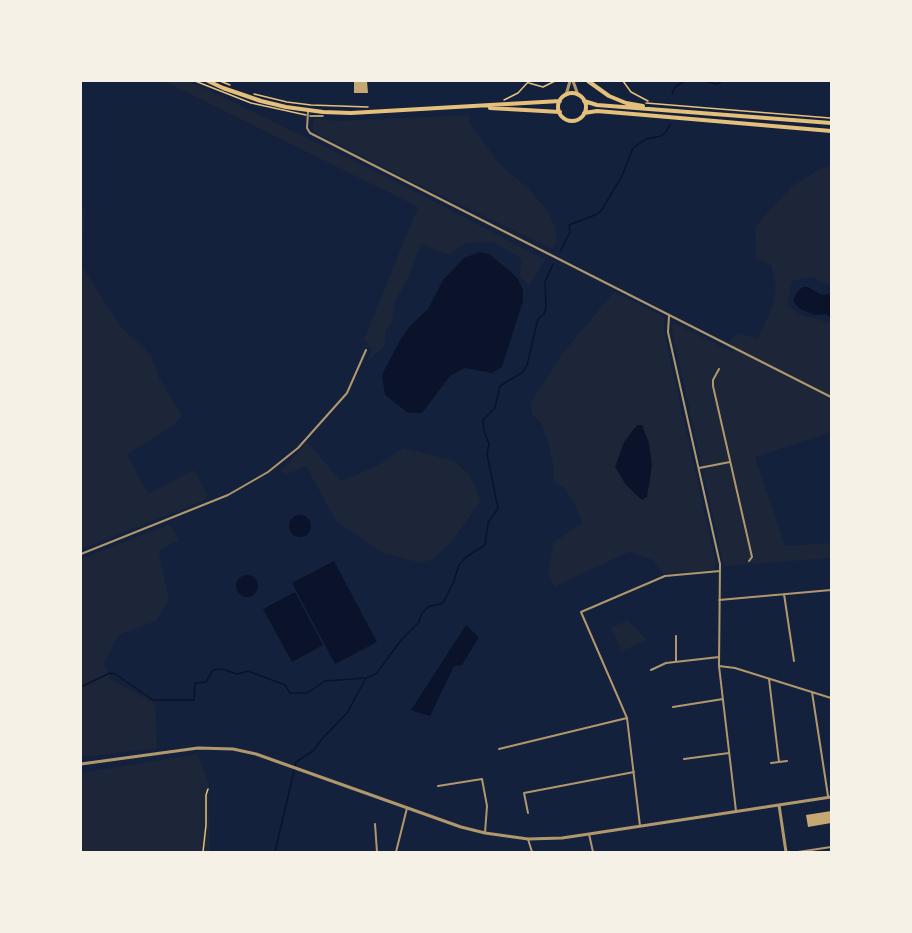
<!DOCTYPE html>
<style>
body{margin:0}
#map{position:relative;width:912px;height:933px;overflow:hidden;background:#14213d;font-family:Karla,sans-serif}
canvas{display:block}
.frame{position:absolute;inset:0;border:82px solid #f6f1e7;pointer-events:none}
</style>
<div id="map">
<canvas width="912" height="933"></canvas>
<div class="frame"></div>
</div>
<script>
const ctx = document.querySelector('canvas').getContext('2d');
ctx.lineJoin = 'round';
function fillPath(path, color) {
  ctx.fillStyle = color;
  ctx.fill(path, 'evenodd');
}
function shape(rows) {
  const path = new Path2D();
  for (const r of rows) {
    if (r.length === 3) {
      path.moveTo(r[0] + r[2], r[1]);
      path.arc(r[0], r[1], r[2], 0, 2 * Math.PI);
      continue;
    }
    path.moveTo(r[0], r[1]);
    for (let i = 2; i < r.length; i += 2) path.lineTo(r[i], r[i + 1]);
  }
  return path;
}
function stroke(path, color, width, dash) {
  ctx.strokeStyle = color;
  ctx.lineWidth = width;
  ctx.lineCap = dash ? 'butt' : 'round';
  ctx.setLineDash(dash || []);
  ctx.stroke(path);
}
fillPath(shape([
 [164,81,190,81,401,184,545,260,529,286,520,276,522,259,493,242,466,243,449,255,421,244,408,278,395,301,393,319,385,332,385,346,369,360,372,348,364,340,418,207],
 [469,115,470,124,500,165,529,189,548,212,555,227,557,241,552,249,399,175,315,132,312,127,314,119,340,121],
 [831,165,831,284,823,283,812,276,792,281,787,305,800,315,831,323,831,432,755,457,785,546,831,543,831,558,724,566,671,326,674,323,734,353,730,341,738,333,758,339,772,308,776,286,771,265,756,258,755,227,791,187,819,169],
 [81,207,85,210,83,268,121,327,152,356,159,378,182,416,174,425,127,454,148,494,194,470,207,494,205,500,81,549],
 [614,292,664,317,665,336,716,564,713,570,664,574,653,560,629,552,555,586,548,576,553,543,582,523,575,504,564,488,553,481,554,468,549,446,542,423,533,416,530,404,562,354],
 [307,442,341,481,377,466,403,448,454,461,470,476,481,500,450,544,434,558,421,563,383,553,336,521,306,466,287,474,281,471],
 [170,524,179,540,160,550,159,554,169,600,156,621,118,635,104,663,110,679,155,704,157,748,81,757,81,559],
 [628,620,647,640,622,651,611,628],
 [197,754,209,784,210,852,81,852,81,773]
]), '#1d2539');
fillPath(shape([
 [480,252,489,254,511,272,518,279,523,290,523,301,502,367,492,373,465,368,450,376,422,413,408,413,385,395,382,375,399,342,410,326,428,309,443,280,464,258],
 [803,287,808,287,822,295,831,294,831,318,826,314,815,315,800,309,793,301,797,292],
 [637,425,642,425,649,443,652,466,647,497,642,500,626,485,615,467,624,442],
 [300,526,11],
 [334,561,377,642,335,664,292,583],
 [247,586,11],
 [295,592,323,645,292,662,263,609],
 [466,625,479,637,462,665,454,666,430,716,411,710]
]), '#0b132b');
stroke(shape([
 [704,81,716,84,723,81],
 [672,94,675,87,685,81],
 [560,252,570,232,569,225,595,215,601,211,622,176,633,148,646,139,661,136,666,132,670,124],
 [81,687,110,673,115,674,153,700,194,700,195,683,206,682,213,670,222,669,237,674,248,671,285,685,290,693,307,693,325,681,366,678],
 [275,852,296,762,313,751,322,739,347,713,366,678,376,674,402,639,419,622,422,613,428,607,443,603,454,581,459,565,466,557,485,545,488,523,498,508,487,454,489,444,484,431,483,420,495,408,500,386,523,372,527,365,538,319,544,314,546,307,545,282,553,264]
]), '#0b132b', 1.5);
fillPath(shape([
 [354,81,367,81,368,93,354,93],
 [831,811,831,823,808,827,806,815]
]), '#c6a872');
stroke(shape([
 [195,81,251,103,306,115],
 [220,81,230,85],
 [623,81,631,92,648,101],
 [529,83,543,87,555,81],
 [254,94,287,102,311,105,368,107],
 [504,100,518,93,529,81],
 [646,103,830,118],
 [310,116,323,116],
 [203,852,206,825,206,795,208,789]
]), '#e5c07b', 1.5);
stroke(shape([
 [308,112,307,128,310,133,831,397],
 [669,316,668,332,720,564,719,666,736,811],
 [719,369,713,380,713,386,752,557,749,561],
 [699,468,730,462],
 [81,554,228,495,268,472,298,448,347,393,366,350],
 [784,594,794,661],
 [719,600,831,590],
 [676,636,676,661],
 [719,666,735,668,831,698],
 [651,670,666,663,719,657],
 [769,679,779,762],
 [812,692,828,796],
 [673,707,723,699],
 [499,749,627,718],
 [684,759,729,753],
 [771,763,787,761],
 [438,786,482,779,487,806,485,833],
 [528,813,524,793,634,772],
 [375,824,377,852],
 [640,826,627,718,581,612,665,576,720,571],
 [589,834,593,852],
 [528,839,532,852],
 [396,852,407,808],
 [798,852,831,847]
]), '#b1986c', 2);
stroke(shape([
 [573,81,578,95],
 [566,95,570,81],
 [81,764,198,748,233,749,256,754,461,827,485,833,528,839,562,838,589,834,831,797],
 [779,805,786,852]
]), '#b1986c', 3);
stroke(shape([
 [208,81,223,88,261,101,286,107,323,112,351,113,560,101],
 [588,81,609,96,626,103,643,106],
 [572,107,14],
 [584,101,597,105,831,123],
 [490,108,560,112],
 [584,113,597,111,633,114,831,131]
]), '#e5c07b', 4);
</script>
